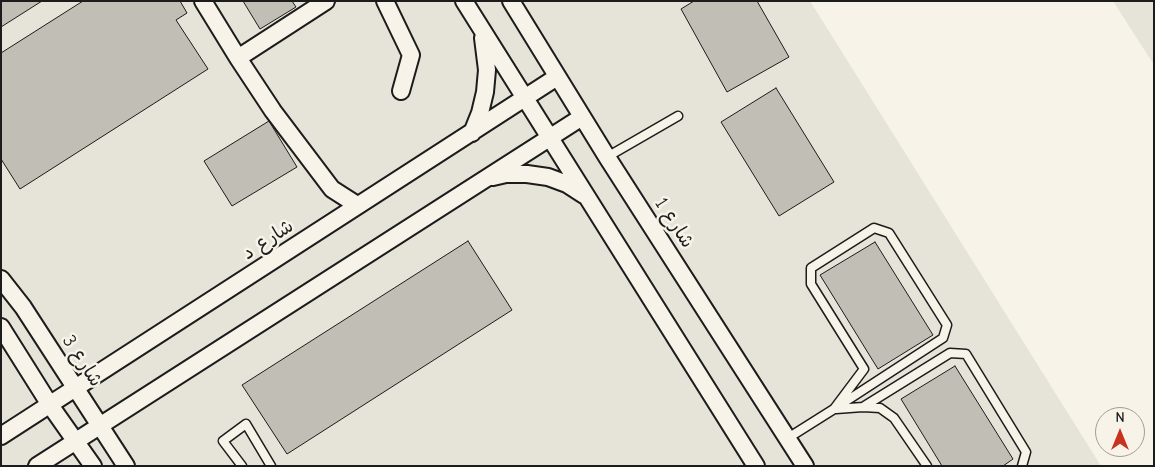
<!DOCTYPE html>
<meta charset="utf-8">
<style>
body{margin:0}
#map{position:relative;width:1155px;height:467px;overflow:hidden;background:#f7f3e8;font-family:"Comic Neue",sans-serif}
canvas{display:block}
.frame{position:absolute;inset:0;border:2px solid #1c1c1c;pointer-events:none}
.north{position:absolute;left:1095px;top:407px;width:50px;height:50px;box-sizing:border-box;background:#f7f3e8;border:1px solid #9f9d96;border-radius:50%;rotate:0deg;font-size:14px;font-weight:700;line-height:20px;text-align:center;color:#1c1c1c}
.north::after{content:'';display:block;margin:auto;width:18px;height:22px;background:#c8321e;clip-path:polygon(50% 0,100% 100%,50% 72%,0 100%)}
</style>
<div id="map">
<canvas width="1155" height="467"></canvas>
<div class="frame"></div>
<div class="north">N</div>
</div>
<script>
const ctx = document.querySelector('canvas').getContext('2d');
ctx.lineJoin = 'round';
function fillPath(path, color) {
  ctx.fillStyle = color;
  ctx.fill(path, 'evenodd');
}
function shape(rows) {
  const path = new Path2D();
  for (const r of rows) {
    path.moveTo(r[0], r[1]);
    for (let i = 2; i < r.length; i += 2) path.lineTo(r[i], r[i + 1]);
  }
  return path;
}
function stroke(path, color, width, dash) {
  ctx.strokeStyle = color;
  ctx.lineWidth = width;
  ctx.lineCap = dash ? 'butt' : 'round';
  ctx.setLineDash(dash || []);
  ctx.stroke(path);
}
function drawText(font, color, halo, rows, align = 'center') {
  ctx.font = font + ' "Comic Neue","Playpen Sans Arabic",sans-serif';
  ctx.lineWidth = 5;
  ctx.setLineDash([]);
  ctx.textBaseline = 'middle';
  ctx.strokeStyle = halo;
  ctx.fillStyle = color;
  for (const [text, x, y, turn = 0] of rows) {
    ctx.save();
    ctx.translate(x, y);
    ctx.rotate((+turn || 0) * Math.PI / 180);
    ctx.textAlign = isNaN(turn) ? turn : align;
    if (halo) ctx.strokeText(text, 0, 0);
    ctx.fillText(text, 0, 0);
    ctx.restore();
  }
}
fillPath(shape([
 [1,1,810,1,1101,466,1,466],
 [1113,1,1154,1,1154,65]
]), '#e6e3d9');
const building = shape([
 [1,1,42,1,1,27,1,1],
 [83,1,180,1,187,13,176,20,208,69,20,189,1,159,1,53,83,1],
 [243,1,292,1,296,7,260,29,243,1],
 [694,1,757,1,789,57,727,92,681,9,694,1],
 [776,88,834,182,779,216,721,122,776,88],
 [269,121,297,167,232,206,204,161,269,121],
 [468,241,512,310,287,454,242,385,468,241],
 [875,242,933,335,878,369,820,275,875,242],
 [955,366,1013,459,1003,466,942,466,901,399,955,366]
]);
fillPath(building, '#c0beb5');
stroke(building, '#1c1c1c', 1);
const lane = shape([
 [607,157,678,116],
 [863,407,950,353,966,354,1026,452,1022,466],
 [836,409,863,407,880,408,894,418,927,466],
 [788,438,834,409,864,369,811,284,811,268,874,228,889,233,947,325,943,338,834,409],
 [242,466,223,441,246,424,271,466]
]);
const street = shape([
 [203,1,238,58,326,1],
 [385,1,411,55,401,91],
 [464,1,756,466],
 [511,1,607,157,805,466],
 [238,58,273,111,332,189,357,205],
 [472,133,480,113,485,92,487,70,483,38],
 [493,177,506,174,527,174,548,177,567,184,584,195],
 [1,279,23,307,126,466],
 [1,327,50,405,93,466],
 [1,436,557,77],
 [37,466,582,117]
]);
stroke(lane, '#1c1c1c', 11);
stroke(street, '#1c1c1c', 20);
stroke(lane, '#f7f3e8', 8);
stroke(street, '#f7f3e8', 16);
drawText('19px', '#1c1c1c', '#f7f3e8', [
 ["شارع 1",674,223,57],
 ["شارع د",268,240,-33],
 ["شارع 3",82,361,57]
]);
</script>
